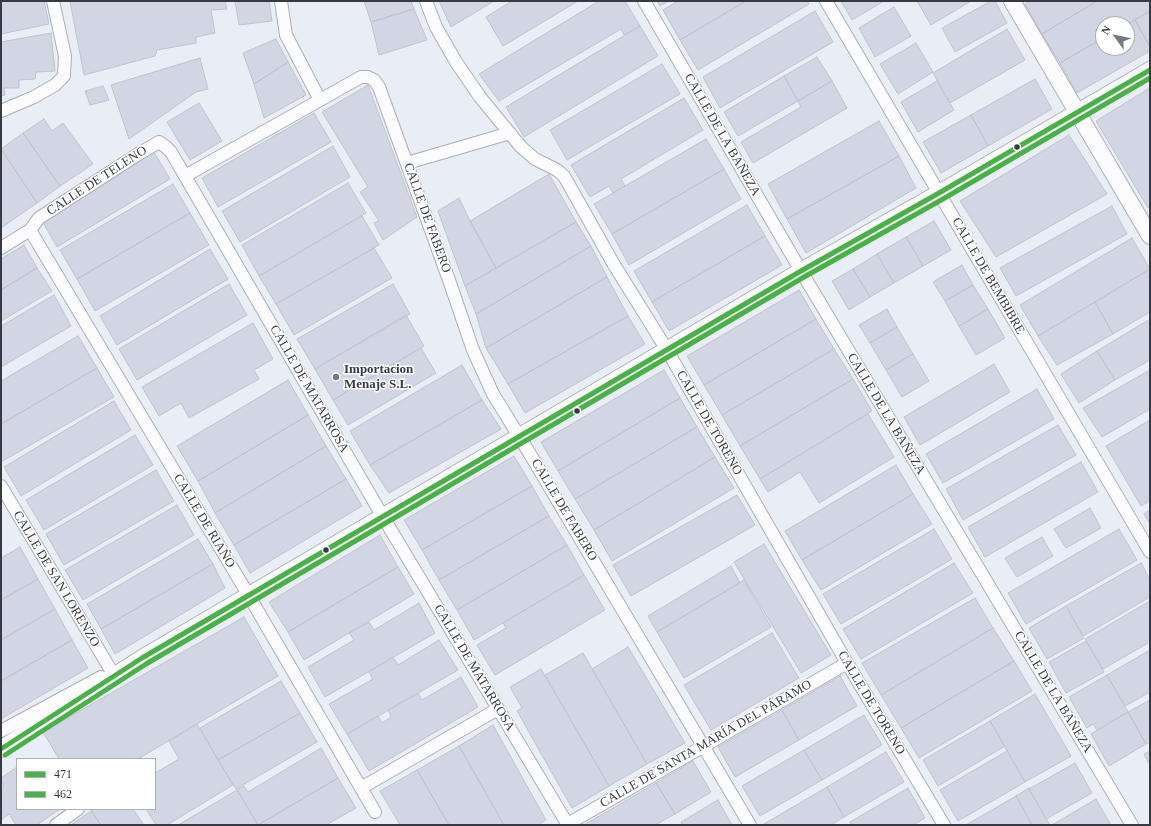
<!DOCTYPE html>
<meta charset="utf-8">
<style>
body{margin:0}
#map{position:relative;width:1151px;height:826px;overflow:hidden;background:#e9edf6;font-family:Georgia,serif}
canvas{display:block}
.frame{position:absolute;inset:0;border:2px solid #383a43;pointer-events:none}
.legend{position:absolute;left:16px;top:758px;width:140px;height:52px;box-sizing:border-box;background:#fff;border:1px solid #afb0b4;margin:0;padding:5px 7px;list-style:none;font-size:12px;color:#383a43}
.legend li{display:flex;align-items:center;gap:8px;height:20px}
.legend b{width:20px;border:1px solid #afb0b4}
.north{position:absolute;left:1095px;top:16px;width:40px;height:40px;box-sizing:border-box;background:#fff;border:1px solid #afb0b4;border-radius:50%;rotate:303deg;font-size:11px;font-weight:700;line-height:16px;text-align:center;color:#383a43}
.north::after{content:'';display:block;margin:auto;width:14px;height:18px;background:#767982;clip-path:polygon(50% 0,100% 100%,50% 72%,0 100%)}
</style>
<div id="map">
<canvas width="1151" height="826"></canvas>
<div class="frame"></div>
<ul class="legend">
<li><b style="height:5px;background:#49b147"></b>471</li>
<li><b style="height:5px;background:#49b147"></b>462</li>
</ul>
<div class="north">N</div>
</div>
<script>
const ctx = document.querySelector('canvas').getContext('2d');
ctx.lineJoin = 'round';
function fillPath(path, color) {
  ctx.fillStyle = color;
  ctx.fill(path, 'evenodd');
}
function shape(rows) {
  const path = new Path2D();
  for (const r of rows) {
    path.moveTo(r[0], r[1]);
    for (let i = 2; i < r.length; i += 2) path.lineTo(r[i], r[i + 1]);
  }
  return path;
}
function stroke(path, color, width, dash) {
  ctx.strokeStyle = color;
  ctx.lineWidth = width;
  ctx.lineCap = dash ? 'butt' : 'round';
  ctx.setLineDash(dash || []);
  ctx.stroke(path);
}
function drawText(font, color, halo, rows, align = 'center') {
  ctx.font = font + ' Georgia,serif';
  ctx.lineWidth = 3;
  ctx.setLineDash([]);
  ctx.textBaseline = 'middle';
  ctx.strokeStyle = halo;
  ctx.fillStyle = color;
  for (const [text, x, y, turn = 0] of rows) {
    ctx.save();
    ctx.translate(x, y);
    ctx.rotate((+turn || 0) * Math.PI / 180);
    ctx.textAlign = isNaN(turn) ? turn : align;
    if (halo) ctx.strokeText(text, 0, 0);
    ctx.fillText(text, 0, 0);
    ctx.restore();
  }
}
const building = shape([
 [1,1,44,1,49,24,1,34,1,1],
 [70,1,225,1,227,9,211,10,215,33,196,37,196,43,157,50,155,56,84,75,70,1],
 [235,1,269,1,272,21,239,25,235,1],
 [364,1,411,1,414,9,371,22,364,1],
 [439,1,494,1,451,27,439,1],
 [512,1,578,1,503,46,486,17,512,1],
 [599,1,625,1,640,26,624,35,621,29,499,101,479,74,599,1],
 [657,1,669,1,660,6,657,1],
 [678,1,746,1,680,40,663,10,678,1],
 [746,1,807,1,809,4,698,70,680,40,746,1],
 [841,1,884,1,852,20,841,1],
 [917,1,971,1,931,25,917,1],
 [991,1,995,1,1007,23,955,52,942,28,991,1],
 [1030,1,1097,1,1042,34,1025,4,1030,1],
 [1097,1,1150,1,1150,11,1127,24,1103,24,1103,38,1060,63,1042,34,1097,1],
 [894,7,911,36,875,57,859,28,894,7],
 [414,9,427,40,379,55,371,22,414,9],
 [815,11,833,42,720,108,703,77,815,11],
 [1150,11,1150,47,1135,20,1150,11],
 [1135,20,1150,47,1150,51,1077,93,1060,63,1103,38,1103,48,1127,48,1127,24,1135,20],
 [640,26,658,56,524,137,506,107,640,26],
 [1007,29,1025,60,950,103,933,73,1007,29],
 [51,33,55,71,36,72,35,79,19,80,19,88,4,88,5,95,1,96,1,42,51,33],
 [276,39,288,62,254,84,243,53,276,39],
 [916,43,933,72,898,94,880,64,916,43],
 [817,57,832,81,798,101,784,76,817,57],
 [200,58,208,89,196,92,129,139,111,85,200,58],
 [288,62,306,95,264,118,254,84,288,62],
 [662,64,680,94,567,160,550,130,662,64],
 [784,76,798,101,738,136,724,112,784,76],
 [1035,79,1052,109,988,146,971,115,1035,79],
 [832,81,847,108,753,163,741,142,801,107,798,101,832,81],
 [937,81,954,110,918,132,901,102,937,81],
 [368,85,417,217,383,240,374,223,379,221,360,192,368,187,322,112,368,85],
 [103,86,109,100,90,105,85,91,103,86],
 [1148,89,1150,92,1150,207,1148,208,1096,121,1148,89],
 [684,98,703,130,621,179,625,186,613,193,609,186,590,197,571,165,684,98],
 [199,103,222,141,190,160,167,122,199,103],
 [314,113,331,142,218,207,202,178,314,113],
 [971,115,988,146,941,173,923,142,971,115],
 [44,119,52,131,63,123,93,164,60,186,23,133,44,119],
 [879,121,899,156,787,219,768,184,879,121],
 [23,133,60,186,37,203,1,149,23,133],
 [1069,135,1107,194,996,257,960,201,1069,135],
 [706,139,724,169,612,234,594,204,706,139],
 [333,146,350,177,240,242,222,211,333,146],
 [1,149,37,203,1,228,1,149],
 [154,152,170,179,57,247,41,219,154,152],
 [899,156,916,188,806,253,787,219,899,156],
 [724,169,741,199,629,265,612,234,724,169],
 [549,174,576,222,496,268,470,221,549,174],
 [348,183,366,213,259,276,242,245,348,183],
 [173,184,190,213,77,279,60,250,173,184],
 [459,198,470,221,496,268,465,286,438,211,459,198],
 [747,205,765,236,652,302,634,271,747,205],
 [1112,206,1127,234,1016,296,1000,268,1112,206],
 [190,213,209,245,95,311,77,279,190,213],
 [362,216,379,245,276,304,259,276,362,216],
 [934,221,951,250,923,266,906,237,934,221],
 [576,222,591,246,476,314,465,286,576,222],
 [765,236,782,265,669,331,652,302,765,236],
 [906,237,923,266,894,283,877,254,906,237],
 [1132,238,1150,269,1038,336,1020,305,1132,238],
 [24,245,37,268,1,290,1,259,24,245],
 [591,246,607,277,486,348,476,314,591,246],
 [374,248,392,278,294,335,276,304,374,248],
 [210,249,228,279,117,345,100,316,210,249],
 [877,254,894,283,870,297,853,269,877,254],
 [962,265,973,285,945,301,933,282,962,265],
 [37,268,52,291,1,321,1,290,37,268],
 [853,269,870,297,849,310,832,281,853,269],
 [1150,269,1150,312,1113,334,1095,302,1150,269],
 [607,277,628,316,508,384,486,348,607,277],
 [229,284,247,315,137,380,119,349,229,284],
 [393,284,410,314,315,369,297,339,393,284],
 [973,285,988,309,959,326,945,301,973,285],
 [799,290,816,319,704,385,687,356,799,290],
 [54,295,71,326,1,367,1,326,54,295],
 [1095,302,1113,334,1057,365,1038,336,1095,302],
 [887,309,897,327,870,343,859,325,887,309],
 [988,309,1005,338,976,355,959,326,988,309],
 [406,315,424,346,333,400,315,369,406,315],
 [628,316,645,344,525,413,508,384,628,316],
 [816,319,834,349,722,415,704,385,816,319],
 [1150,319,1150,360,1115,380,1097,351,1150,319],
 [253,323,273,359,254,370,259,379,189,418,181,403,159,416,142,387,253,323],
 [897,327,913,354,886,370,870,343,897,327],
 [78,336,97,368,1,424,1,381,78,336],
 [421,348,436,373,348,425,333,400,421,348],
 [834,349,853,379,740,446,722,415,834,349],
 [1097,351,1115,380,1079,403,1061,374,1097,351],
 [913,354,929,381,902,397,886,370,913,354],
 [994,364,1010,392,920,445,904,417,994,364],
 [462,365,482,400,370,465,350,431,462,365],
 [97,368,114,397,1,462,1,424,97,368],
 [664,370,680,398,558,471,541,442,664,370],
 [1150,370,1150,409,1102,437,1083,408,1150,370],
 [853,379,872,411,760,479,740,446,853,379],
 [288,380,308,415,198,481,177,446,288,380],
 [1037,389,1054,419,943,483,926,454,1037,389],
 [680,398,697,427,575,499,558,471,680,398],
 [482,400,501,429,389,493,370,465,482,400],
 [114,401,131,430,21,496,4,467,114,401],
 [868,414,894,457,819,503,800,472,768,492,760,479,868,414],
 [308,415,326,446,215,513,198,481,308,415],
 [1150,420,1150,501,1141,506,1106,446,1150,420],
 [1058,425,1076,455,963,520,946,489,1058,425],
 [697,427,715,457,594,530,575,499,697,427],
 [135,435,153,465,44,530,26,500,135,435],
 [326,446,346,479,234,545,215,513,326,446],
 [514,456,532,486,422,550,404,520,514,456],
 [715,457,734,488,612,561,594,530,715,457],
 [1081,462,1098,492,985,557,968,527,1081,462],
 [896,465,913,494,802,560,785,531,896,465],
 [156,470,174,501,64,565,46,534,156,470],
 [346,479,362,506,250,573,234,545,346,479],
 [532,486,549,516,439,580,422,550,532,486],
 [913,494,932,524,821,590,802,560,913,494],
 [737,495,755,525,631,596,613,565,737,495],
 [177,505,194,535,83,600,65,570,177,505],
 [1090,508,1101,528,1066,548,1054,529,1090,508],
 [1150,510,1150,524,1144,514,1150,510],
 [549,516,567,545,457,610,439,580,549,516],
 [934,529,952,559,841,624,823,594,934,529],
 [1119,529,1137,560,1026,624,1008,593,1119,529],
 [380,535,398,567,288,632,269,602,380,535],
 [1042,537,1053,556,1017,577,1005,558,1042,537],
 [198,539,213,564,101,629,87,604,198,539],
 [764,544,831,655,801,673,734,562,764,544],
 [567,545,584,575,474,640,457,610,567,545],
 [20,547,38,579,1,600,1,558,20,547],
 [954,563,973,593,861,659,843,629,954,563],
 [1141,563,1150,580,1150,597,1083,636,1066,606,1141,563],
 [213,564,225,588,115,654,101,629,213,564],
 [731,566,740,583,657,632,648,616,731,566],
 [398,567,414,594,304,660,288,632,398,567],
 [584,575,605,610,495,675,477,645,506,628,503,623,584,575],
 [38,579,55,609,1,640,1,600,38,579],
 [744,580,771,627,684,678,657,632,744,580],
 [975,598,993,628,881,695,862,663,975,598],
 [1150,601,1150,642,1103,669,1085,639,1150,601],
 [419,603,435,633,325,697,308,667,354,640,349,633,369,622,374,630,419,603],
 [1066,606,1084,638,1047,659,1029,628,1066,606],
 [55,609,72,640,1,681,1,640,55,609],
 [244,617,278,676,138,759,59,759,43,732,244,617],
 [993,628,1014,661,901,728,881,695,993,628],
 [772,633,799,678,711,730,684,685,772,633],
 [72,640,88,668,1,719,1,681,72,640],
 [439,640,458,670,347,734,329,704,373,679,369,672,393,657,398,665,439,640],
 [1086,641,1104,672,1066,693,1049,662,1086,641],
 [628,647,685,743,647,764,592,669,628,647],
 [1150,650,1150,692,1125,706,1107,675,1150,650],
 [583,653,647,764,609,786,545,675,583,653],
 [1014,661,1032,691,919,758,901,728,1014,661],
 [541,669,609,786,572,808,517,711,522,708,510,687,541,669],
 [1107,675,1128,712,1097,730,1093,724,1087,728,1069,697,1107,675],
 [840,676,857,706,799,740,782,710,840,676],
 [461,677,478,707,369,771,347,734,378,716,382,723,391,717,388,710,418,693,422,700,461,677],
 [281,681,300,713,218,760,200,728,281,681],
 [1035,694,1071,756,1025,782,990,721,1035,694],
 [1150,700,1150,742,1146,744,1128,712,1150,700],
 [782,710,799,740,735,777,718,747,782,710],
 [1128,712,1146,744,1109,766,1091,734,1128,712],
 [300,713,317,742,236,789,218,760,300,713],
 [864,715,882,745,822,780,804,750,864,715],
 [990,721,1005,746,938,786,923,760,990,721],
 [197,724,233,785,167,825,156,825,146,809,155,809,155,773,179,759,169,741,197,724],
 [493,725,546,820,538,825,504,825,459,746,493,725],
 [459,746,504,825,449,825,417,770,459,746],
 [321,748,338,778,258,825,237,790,244,786,248,792,321,748],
 [804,750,822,780,760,816,742,786,804,750],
 [1007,751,1025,782,958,821,940,790,1007,751],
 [1150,751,1150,765,1144,754,1150,751],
 [886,752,904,782,844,817,827,787,886,752],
 [693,761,711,792,675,814,656,783,693,761],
 [1075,763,1092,793,1046,819,1029,789,1075,763],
 [17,767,17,809,60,809,37,825,16,825,9,814,1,820,1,788,4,786,1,782,1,778,17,767],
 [417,770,449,825,400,825,380,791,417,770],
 [338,778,356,808,326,825,258,825,338,778],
 [656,783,675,814,655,825,584,825,656,783],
 [827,787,844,817,831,825,765,825,764,824,827,787],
 [908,788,925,818,913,825,851,825,850,822,908,788],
 [1029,788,1029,789,1050,825,1032,825,1016,796,1029,788],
 [237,790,258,825,178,825,237,790],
 [1016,796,1032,825,966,825,1016,796],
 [1096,799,1111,825,1052,825,1096,799],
 [718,800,732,825,682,825,681,822,718,800],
 [94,809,133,809,144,825,101,825,91,811,94,809],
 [91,811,101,825,71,825,91,811]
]);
fillPath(building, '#d2d6e4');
stroke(building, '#c0c3cb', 1);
const street = shape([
 [281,1,286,35,320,100],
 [426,1,436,27,456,62,480,97,521,147,535,159,557,170,564,176,613,263,667,350,847,663,944,825],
 [644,1,801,271,1132,825],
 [826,1,1150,552],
 [1,111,34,97,55,85,64,76,65,56,53,1],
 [407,163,510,133],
 [185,176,361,77,368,77,374,80,379,87,449,280,473,350,493,394,530,454,750,825],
 [30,230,249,596,375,812],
 [1,248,30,230,39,218,140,153,159,142,166,147,171,152,185,176,383,517,568,825],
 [1,486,112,672],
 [1,731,101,677],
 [361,788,498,709],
 [56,825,78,809],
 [566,825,704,746,847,663]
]);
const secondary = shape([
 [1012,1,1150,236],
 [1,749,142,658,801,271,939,193,1150,70]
]);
stroke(street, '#acafb7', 14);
stroke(secondary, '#acafb7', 18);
stroke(street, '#fcfcfe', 12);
stroke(secondary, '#fcfcfe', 16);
stroke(shape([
 [1,749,142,658,801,271,939,193,1150,70]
]), '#49b147', 5);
stroke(shape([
 [5,755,146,664,804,277,943,199,1150,78]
]), '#49b147', 5);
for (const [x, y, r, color] of [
 [1017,147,3.5,"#383a43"],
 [336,377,4,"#767982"],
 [577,411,3.5,"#383a43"],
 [326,550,3.5,"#383a43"]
]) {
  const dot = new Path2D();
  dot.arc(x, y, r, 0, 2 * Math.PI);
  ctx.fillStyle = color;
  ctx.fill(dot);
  stroke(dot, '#fff', 1.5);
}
drawText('13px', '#383a43', '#fff', [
 ["CALLE DE LA BAÑEZA",722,135,60],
 ["CALLE DE TELENO",97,181,-33],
 ["CALLE DE FABERO",427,218,70],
 ["CALLE DE BEMBIBRE",988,276,60],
 ["CALLE DE MATARROSA",309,389,60],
 ["CALLE DE LA BAÑEZA",886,414,59],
 ["CALLE DE TORENO",709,423,60],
 ["CALLE DE FABERO",564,510,59],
 ["CALLE DE RIAÑO",204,521,59],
 ["CALLE DE SAN LORENZO",56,579,59],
 ["CALLE DE MATARROSA",474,668,59],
 ["CALLE DE LA BAÑEZA",1053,692,59],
 ["CALLE DE TORENO",871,703,59],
 ["CALLE DE SANTA MARÍA DEL PÁRAMO",706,744,-30]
]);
drawText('bold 13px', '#383a43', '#fff', [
 ["Importacion",344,370],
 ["Menaje S.L.",344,385]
], 'left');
</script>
